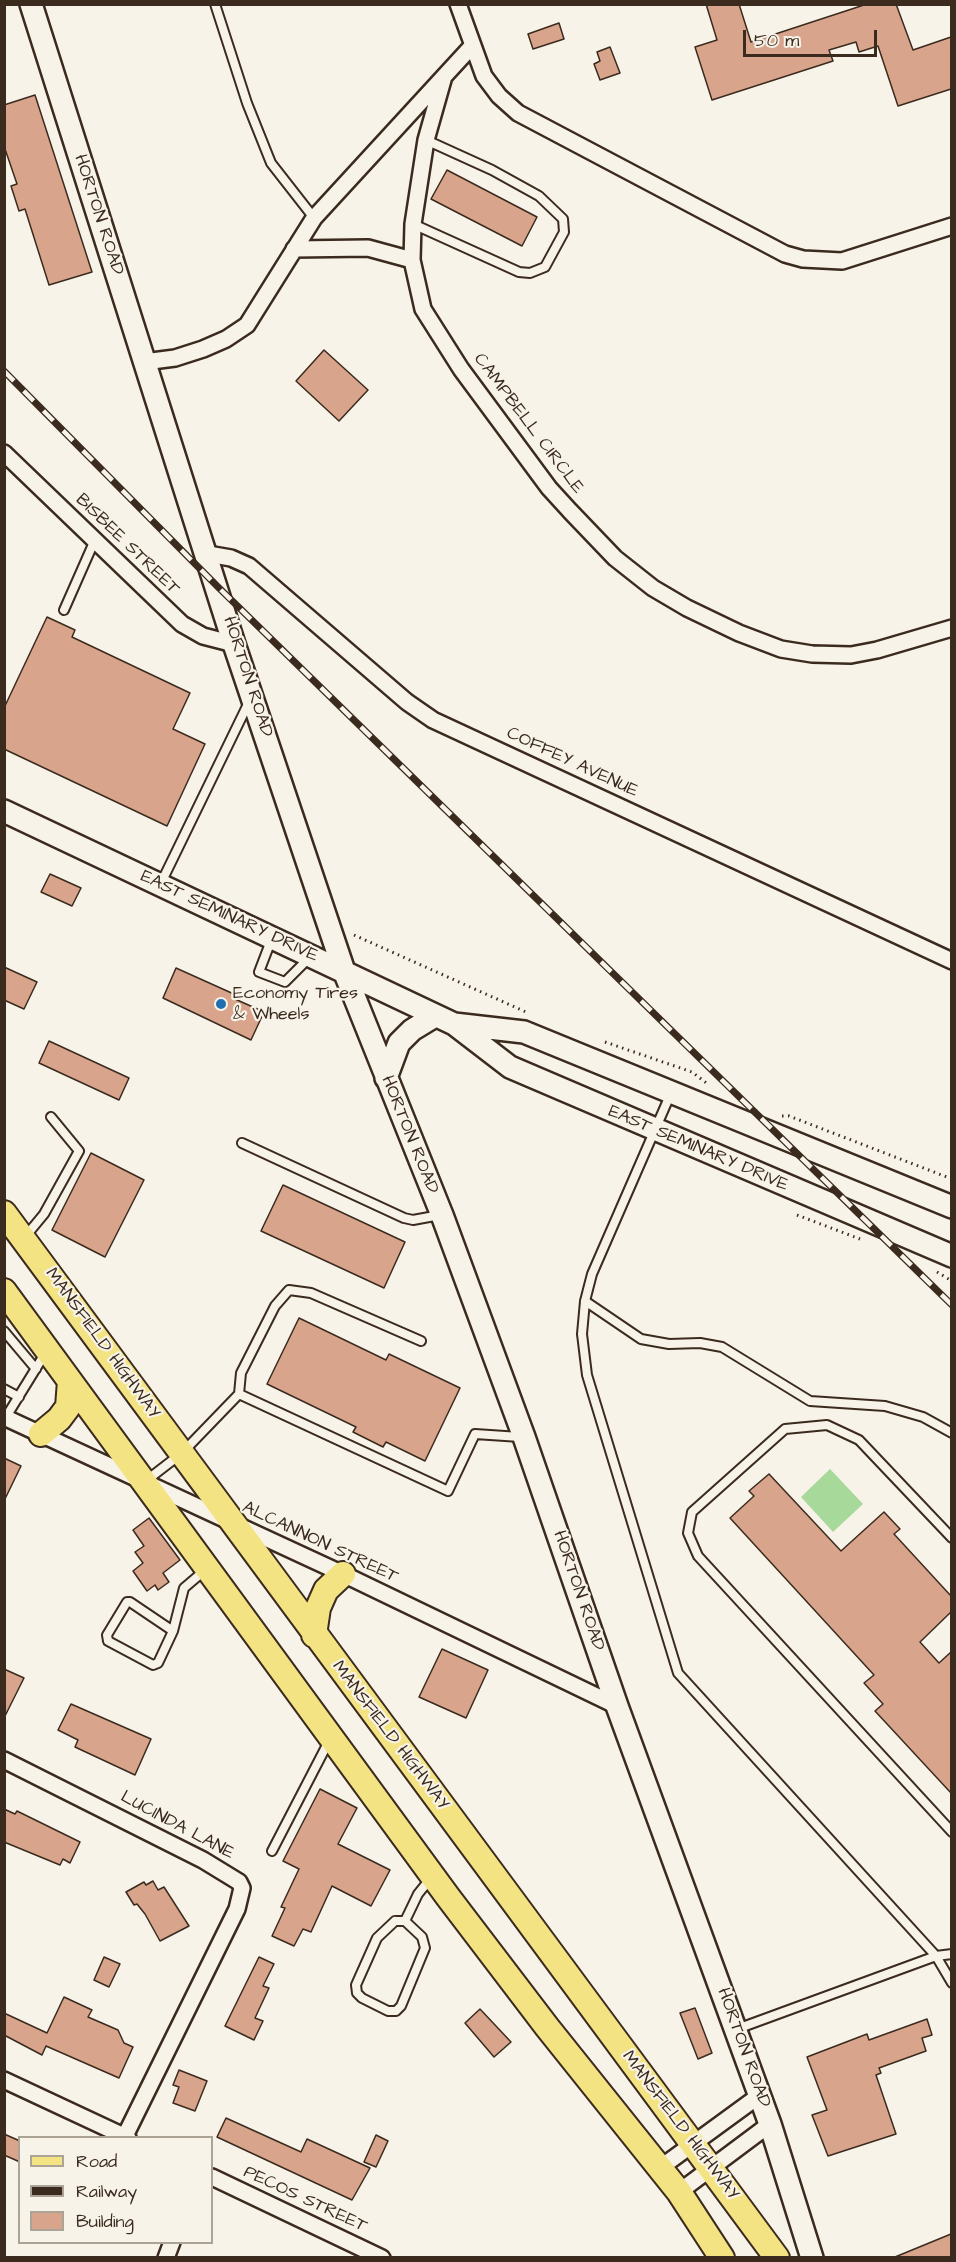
<!DOCTYPE html>
<style>
body{margin:0}
#map{position:relative;width:956px;height:2262px;overflow:hidden;background:#f7f3e8;font-family:"Architects Daughter",sans-serif}
canvas{display:block}
.frame{position:absolute;inset:0;border:6px solid #3b2a1e;pointer-events:none}
.legend{position:absolute;left:18px;top:2136px;width:195px;height:108px;box-sizing:border-box;background:#f7f3e8;border:2px solid #aca397;margin:0;padding:8px 10px;list-style:none;font-size:18px;color:#3b2a1e}
.legend li{display:flex;align-items:center;gap:12px;height:30px}
.legend b{width:30px;border:2px solid #aca397}
.scale{position:absolute;left:743px;top:30px;width:134px;height:27px;box-sizing:border-box;border:3px solid #3b2a1e;border-top:0;padding-left:8px;font-size:18px;line-height:21px;white-space:nowrap;color:#3b2a1e;-webkit-text-stroke:4px #f7f3e8;paint-order:stroke}
</style>
<div id="map">
<canvas width="956" height="2262"></canvas>
<div class="frame"></div>
<ul class="legend">
<li><b style="height:8px;background:#f4e382"></b>Road</li>
<li><b style="height:8px;background:#3b2a1e"></b>Railway</li>
<li><b style="height:16px;background:#d8a58c"></b>Building</li>
</ul>
<div class="scale">50 m</div>
</div>
<script>
const ctx = document.querySelector('canvas').getContext('2d');
ctx.lineJoin = 'round';
function fillPath(path, color) {
  ctx.fillStyle = color;
  ctx.fill(path, 'evenodd');
}
function shape(rows) {
  const path = new Path2D();
  for (const r of rows) {
    path.moveTo(r[0], r[1]);
    for (let i = 2; i < r.length; i += 2) path.lineTo(r[i], r[i + 1]);
  }
  return path;
}
function stroke(path, color, width, dash) {
  ctx.strokeStyle = color;
  ctx.lineWidth = width;
  ctx.lineCap = dash ? 'butt' : 'round';
  ctx.setLineDash(dash || []);
  ctx.stroke(path);
}
function drawText(font, color, halo, rows, align = 'center') {
  ctx.font = font + ' "Architects Daughter",sans-serif';
  ctx.lineWidth = 4.5;
  ctx.setLineDash([]);
  ctx.textBaseline = 'middle';
  ctx.strokeStyle = halo;
  ctx.fillStyle = color;
  for (const [text, x, y, turn = 0] of rows) {
    ctx.save();
    ctx.translate(x, y);
    ctx.rotate((+turn || 0) * Math.PI / 180);
    ctx.textAlign = isNaN(turn) ? turn : align;
    if (halo) ctx.strokeText(text, 0, 0);
    ctx.fillText(text, 0, 0);
    ctx.restore();
  }
}
fillPath(shape([
 [830,1469,863,1504,833,1532,801,1497]
]), '#a6d99a');
const building = shape([
 [706,4,739,4,751,42,867,4,896,4,913,50,951,37,951,89,898,106,878,46,859,52,856,42,829,50,833,61,712,100,695,47,717,40,706,4],
 [559,23,564,39,533,49,528,34,559,23],
 [610,47,620,73,600,80,594,64,600,61,597,52,610,47],
 [35,95,92,272,49,285,25,209,19,211,11,186,17,184,4,146,4,105,35,95],
 [447,170,537,217,522,246,431,199,447,170],
 [324,350,368,390,339,421,296,381,324,350],
 [47,617,75,630,72,637,190,693,173,729,205,744,167,826,4,749,4,708,47,617],
 [50,874,81,888,72,906,41,892,50,874],
 [4,967,37,982,24,1009,4,1000,4,967],
 [176,968,236,995,235,999,264,1012,251,1040,163,998,176,968],
 [49,1041,129,1078,119,1100,39,1063,49,1041],
 [91,1153,144,1180,105,1257,52,1230,91,1153],
 [283,1185,405,1242,384,1288,261,1231,283,1185],
 [299,1318,386,1360,389,1354,460,1388,425,1461,386,1442,383,1447,353,1432,356,1427,267,1384,299,1318],
 [4,1458,21,1466,4,1501,4,1458],
 [769,1474,841,1551,884,1512,900,1529,894,1534,951,1596,951,1612,920,1642,939,1663,951,1652,951,1793,875,1711,883,1704,864,1683,874,1675,730,1518,754,1496,749,1491,769,1474],
 [149,1518,180,1560,163,1573,169,1582,158,1590,155,1585,147,1591,133,1571,143,1563,135,1552,144,1546,133,1530,149,1518],
 [442,1649,488,1670,466,1718,419,1697,442,1649],
 [4,1669,24,1678,4,1718,4,1669],
 [71,1704,151,1739,135,1775,75,1747,78,1740,58,1730,71,1704],
 [320,1789,357,1808,338,1844,390,1870,371,1906,332,1886,311,1932,303,1929,294,1946,272,1936,285,1908,281,1907,299,1869,283,1861,320,1789],
 [4,1809,15,1814,17,1811,80,1842,70,1863,63,1859,60,1865,4,1842,4,1809],
 [153,1881,158,1890,164,1887,189,1926,160,1941,145,1914,137,1904,134,1905,126,1892,144,1882,146,1885,153,1881],
 [104,1957,120,1964,109,1987,94,1980,104,1957],
 [259,1957,274,1964,263,1986,269,1988,255,2018,263,2021,254,2040,225,2026,259,1957],
 [64,1997,92,2010,88,2017,118,2030,124,2043,133,2047,119,2078,46,2046,42,2055,4,2035,4,2013,47,2033,64,1997],
 [695,2008,712,2053,698,2059,680,2013,695,2008],
 [480,2009,511,2042,494,2057,465,2023,480,2009],
 [927,2019,932,2035,922,2038,926,2051,879,2068,881,2073,876,2075,896,2134,828,2156,812,2115,827,2110,807,2057,867,2034,869,2040,927,2019],
 [179,2070,207,2081,195,2111,173,2103,179,2087,173,2085,179,2070],
 [226,2118,301,2152,307,2139,370,2168,352,2200,217,2137,226,2118],
 [4,2134,20,2141,20,2162,4,2155,4,2134],
 [376,2135,388,2141,376,2167,364,2162,376,2135],
 [951,2234,951,2258,895,2258,895,2257,951,2234]
]);
fillPath(building, '#d8a58c');
stroke(building, '#3b2a1e', 1.5);
const lane = shape([
 [215,4,247,103,271,163,314,218],
 [413,224,519,272,530,273,545,267,564,232,563,219,539,196,492,170,426,140],
 [64,610,94,542],
 [161,883,249,702],
 [272,938,259,972,285,982,308,959],
 [671,1093,592,1274,585,1301,582,1334,587,1375,678,1673,936,1956,737,2029],
 [242,1143,404,1218,413,1220,440,1215],
 [25,1237,44,1214,79,1151,51,1117],
 [585,1301,641,1339,669,1344,700,1343,722,1347,810,1401,885,1406,923,1417,952,1433],
 [4,1331,36,1369],
 [4,1389,19,1397],
 [239,1394,241,1373,275,1306,289,1290,311,1293,421,1341],
 [6,1417,46,1352],
 [147,1480,182,1453,239,1394,448,1491,475,1434,520,1437],
 [952,1538,859,1440,827,1425,785,1429,692,1512,688,1533,698,1556,952,1832],
 [173,1631,130,1602,127,1602,107,1635,108,1641,153,1665,158,1663,173,1631,184,1588,204,1571],
 [272,1851,329,1741],
 [395,1921,405,1921,422,1937,425,1948,401,2006,396,2011,388,2011,362,1998,357,1993,356,1985,377,1938,395,1921],
 [405,1921,418,1894,430,1879],
 [952,1954,936,1956,952,1983]
]);
const street = shape([
 [458,4,484,76,499,96,518,113,785,254,803,259,842,261,952,226],
 [443,80,426,140,413,224,412,260,423,309,461,369,549,488,570,511,615,558,653,588,687,608,739,633,781,649,812,654,851,655,877,650,952,628],
 [294,249,368,248,412,260],
 [144,362,175,358,203,349,226,339,247,325,314,218,472,46],
 [4,453,182,624,203,636,234,644],
 [208,554,231,558,249,566,407,702,433,720,952,961],
 [4,1417,343,1574,617,1706],
 [4,1760,203,1860,239,1882,242,1888,237,1909,125,2136],
 [4,2080,128,2138],
 [660,2168,760,2095],
 [212,2177,382,2258],
 [679,2192,770,2124],
 [166,2258,172,2242]
]);
const secondary = shape([
 [31,4,234,644,344,971,442,1215,524,1437,617,1706,770,2124,812,2258],
 [4,811,454,1024,510,1067,952,1256],
 [454,1024,524,1032,952,1207],
 [386,1078,399,1043,412,1030,435,1016]
]);
const primary = shape([
 [4,1213,777,2258],
 [4,1291,448,1897,547,2027,679,2192,722,2258],
 [41,1434,59,1419,68,1407,70,1381],
 [314,1635,318,1608,326,1590,343,1574]
]);
stroke(lane, '#3b2a1e', 12);
stroke(street, '#3b2a1e', 20);
stroke(secondary, '#3b2a1e', 26);
stroke(primary, '#3b2a1e', 28);
stroke(shape([
 [354,935,526,1012],
 [605,1042,692,1072,709,1085],
 [782,1116,789,1116,952,1179],
 [797,1215,860,1239],
 [937,1272,952,1281]
]), '#3b2a1e', 3, [1.5, 4.5]);
stroke(lane, '#f7f3e8', 8);
stroke(street, '#f7f3e8', 15);
stroke(secondary, '#f7f3e8', 21);
stroke(primary, '#f4e382', 24);
const rail = shape([
 [4,371,218,587,952,1305]
]);
stroke(rail, '#3b2a1e', 7);
stroke(rail, '#f7f3e8', 4.5, [14]);
for (const [x, y, r, color] of [
 [221,1004,6,"#1f6fb2"]
]) {
  const dot = new Path2D();
  dot.arc(x, y, r, 0, 2 * Math.PI);
  ctx.fillStyle = color;
  ctx.fill(dot);
  stroke(dot, '#f7f3e8', 2);
}
drawText('18px', '#3b2a1e', '#f7f3e8', [
 ["HORTON ROAD",98,215,72],
 ["CAMPBELL CIRCLE",528,424,53],
 ["BISBEE STREET",127,545,44],
 ["HORTON ROAD",247,677,72],
 ["COFFEY AVENUE",572,763,25],
 ["EAST SEMINARY DRIVE",229,917,25],
 ["HORTON ROAD",409,1135,68],
 ["EAST SEMINARY DRIVE",698,1149,23],
 ["MANSFIELD HIGHWAY",102,1344,54],
 ["ALCANNON STREET",320,1543,25],
 ["HORTON ROAD",578,1591,71],
 ["MANSFIELD HIGHWAY",390,1736,53],
 ["LUCINDA LANE",177,1826,28],
 ["HORTON ROAD",743,2048,70],
 ["MANSFIELD HIGHWAY",680,2126,53],
 ["PECOS STREET",305,2200,25]
]);
drawText('18px', '#3b2a1e', '#f7f3e8', [
 ["Economy Tires",233,994],
 ["& Wheels",233,1015]
], 'left');
</script>
